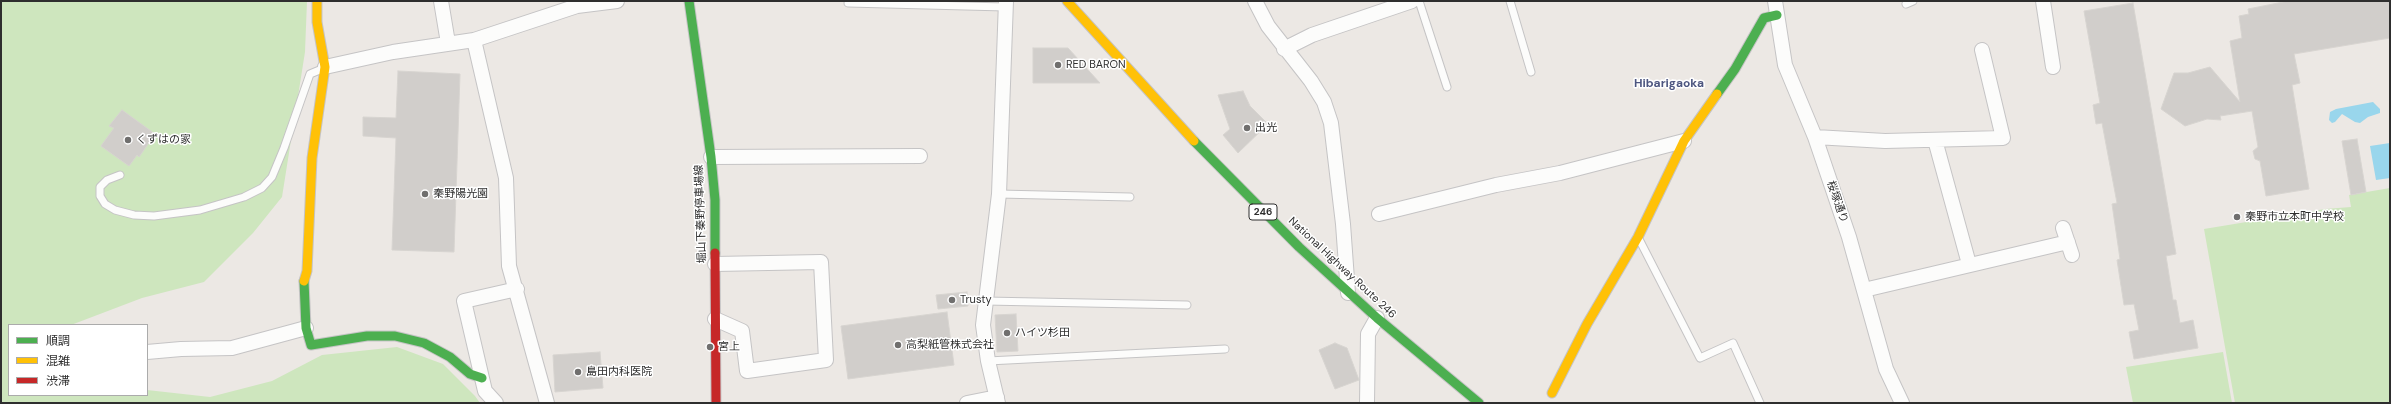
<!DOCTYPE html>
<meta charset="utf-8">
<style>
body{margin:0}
#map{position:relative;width:2391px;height:404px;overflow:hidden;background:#ece8e4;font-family:"DM Sans","Noto Sans JP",sans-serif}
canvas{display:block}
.frame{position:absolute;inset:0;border:2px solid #2e2e2e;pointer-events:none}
.legend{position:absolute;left:8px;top:324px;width:140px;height:72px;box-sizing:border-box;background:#fff;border:1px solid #ababab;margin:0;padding:5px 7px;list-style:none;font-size:12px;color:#2e2e2e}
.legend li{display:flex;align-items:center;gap:8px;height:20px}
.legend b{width:20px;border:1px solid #ababab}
</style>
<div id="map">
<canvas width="2391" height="404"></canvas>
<div class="frame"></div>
<ul class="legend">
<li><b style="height:5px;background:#4caf50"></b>順調</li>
<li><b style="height:5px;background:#ffc107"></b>混雑</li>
<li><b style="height:5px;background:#c62828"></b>渋滞</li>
</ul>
</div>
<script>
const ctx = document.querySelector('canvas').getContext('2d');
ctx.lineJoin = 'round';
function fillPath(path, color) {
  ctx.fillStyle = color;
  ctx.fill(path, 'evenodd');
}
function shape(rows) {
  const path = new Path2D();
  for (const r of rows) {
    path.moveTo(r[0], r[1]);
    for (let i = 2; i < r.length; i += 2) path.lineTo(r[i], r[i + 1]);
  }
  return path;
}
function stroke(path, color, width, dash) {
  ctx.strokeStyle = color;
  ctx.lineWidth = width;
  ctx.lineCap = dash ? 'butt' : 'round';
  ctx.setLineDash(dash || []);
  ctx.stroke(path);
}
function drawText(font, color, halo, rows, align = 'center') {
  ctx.font = font + ' "DM Sans","Noto Sans JP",sans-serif';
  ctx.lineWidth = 3;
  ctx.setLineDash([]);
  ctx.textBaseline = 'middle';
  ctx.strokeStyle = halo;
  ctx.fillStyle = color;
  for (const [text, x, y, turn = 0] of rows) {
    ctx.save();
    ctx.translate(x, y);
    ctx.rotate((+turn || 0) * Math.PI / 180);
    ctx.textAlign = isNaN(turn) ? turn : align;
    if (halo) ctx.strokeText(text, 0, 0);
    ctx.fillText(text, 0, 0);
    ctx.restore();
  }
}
fillPath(shape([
 [1,1,307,1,305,52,282,197,253,233,204,282,142,298,71,325,9,325,9,395,147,395,147,390,210,397,272,381,322,355,397,347,443,364,475,396,480,403,1,403],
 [2390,188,2390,403,2235,403,2204,229,2325,209,2351,207,2349,195],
 [2223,352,2232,403,2133,403,2126,367]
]), '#cee6be');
fillPath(shape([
 [2373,102,2380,109,2380,113,2368,117,2360,123,2355,122,2342,114,2335,122,2332,123,2329,120,2330,112,2336,109],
 [2390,143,2390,178,2376,180,2370,146]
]), '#99d6ec');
const building = shape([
 [2288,1,2390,1,2390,38,2294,54,2300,83,2292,85,2309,189,2266,196,2260,161,2255,159,2253,151,2258,147,2252,111,2220,116,2221,120,2207,119,2185,126,2161,109,2174,73,2188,73,2210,67,2240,102,2230,41,2242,38,2239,16,2249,14,2248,9,2288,1],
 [2133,3,2176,254,2166,256,2173,300,2176,300,2180,323,2193,320,2198,348,2134,359,2129,332,2139,330,2134,304,2124,305,2117,260,2120,259,2112,204,2117,203,2102,123,2096,124,2093,105,2100,103,2084,11,2133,3],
 [1033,48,1068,48,1100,83,1033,83,1033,48],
 [398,71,460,74,454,252,392,250,396,138,363,136,363,117,396,118,398,71],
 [1243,91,1250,106,1268,124,1238,153,1223,135,1230,129,1218,95,1243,91],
 [122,110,155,134,139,157,137,155,129,166,101,146,114,128,109,126,122,110],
 [2357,139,2366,192,2351,195,2342,141,2357,139],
 [967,292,968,306,938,309,936,295,967,292],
 [947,312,954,365,848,379,841,326,947,312],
 [1016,314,1018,351,997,352,995,315,1016,314],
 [1335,343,1347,348,1359,380,1335,389,1319,350,1335,343],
 [600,352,603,388,555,392,553,355,600,352]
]);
fillPath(building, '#d1cecb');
stroke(building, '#d7d4d0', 1);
const lane = shape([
 [1419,1,1447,87],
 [1510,1,1531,72],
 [848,3,1005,7],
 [1906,4,1913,1],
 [120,175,107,180,100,187,100,196,105,204,115,210,134,215,154,216,200,210,244,197,262,188,272,177,284,148,310,74,322,69],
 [999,194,1130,197],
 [1640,241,1700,358,1733,343,1760,403],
 [986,301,1187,305],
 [988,361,1225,349]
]);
const street = shape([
 [441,1,448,43],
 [1255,1,1268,26,1311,81,1324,102,1331,123,1343,224,1348,293],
 [1775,1,1785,65,1815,137,1849,237,1886,369,1902,403],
 [2043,1,2053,67],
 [474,40,506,178,509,266,547,403],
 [1284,49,1312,35,1412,1],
 [325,67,393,52,474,40,577,6,617,1],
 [1815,137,1885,141,2003,138,1982,50],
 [1935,140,1969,264],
 [711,157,920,156],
 [1379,214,1496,185,1560,173,1684,141],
 [2063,228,2072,255],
 [715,264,821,262,826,360,747,371,742,331,715,319],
 [1864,290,2068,242],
 [147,352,181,349,232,348,306,328],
 [496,403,485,391,464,301,517,289],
 [967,403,997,397],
 [998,403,988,361,983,325,999,194,1006,1],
 [1367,403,1368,334,1377,318]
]);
const fast = shape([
 [689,1,711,157,715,200,715,253],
 [1717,94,1735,69,1764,18,1777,15],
 [1194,141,1299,247,1377,318,1479,403],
 [304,281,306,328,311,345,367,336,395,336,424,343,450,357,470,374,482,378]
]);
const slow = shape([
 [1067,1,1194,141],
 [304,281,307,271,312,158,325,67,317,22,317,1],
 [1552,393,1587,324,1638,237,1684,141,1717,94]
]);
const jam = shape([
 [715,253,716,403]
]);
stroke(lane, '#c5c4c5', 9);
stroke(street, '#c5c4c5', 16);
stroke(fast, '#c5c4c5', 11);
stroke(slow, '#c5c4c5', 11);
stroke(jam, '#c5c4c5', 11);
stroke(lane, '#fcfcfb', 7);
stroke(street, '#fcfcfb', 14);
stroke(fast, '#4caf50', 9);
stroke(slow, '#ffc107', 9);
stroke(jam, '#c62828', 9);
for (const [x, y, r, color] of [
 [1058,65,4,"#706f6e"],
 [1247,128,4,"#706f6e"],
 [128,140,4,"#706f6e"],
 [425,194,4,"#706f6e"],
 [2237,217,4,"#706f6e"],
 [952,300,4,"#706f6e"],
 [1007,333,4,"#706f6e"],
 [898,345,4,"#706f6e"],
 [710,347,4,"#706f6e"],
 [578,372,4,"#706f6e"]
]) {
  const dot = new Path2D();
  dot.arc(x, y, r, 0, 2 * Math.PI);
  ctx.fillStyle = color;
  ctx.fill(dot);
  stroke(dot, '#fff', 1.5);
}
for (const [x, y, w] of [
 [1263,212,28]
]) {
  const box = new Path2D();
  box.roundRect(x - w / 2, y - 8, w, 16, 3);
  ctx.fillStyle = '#fff';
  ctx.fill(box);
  stroke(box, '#2e2e2e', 1);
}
drawText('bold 10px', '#2e2e2e', null, [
 ["246",1263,212]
]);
drawText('11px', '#2e2e2e', '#fff', [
 ["RED BARON",1066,65],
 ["出光",1255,128],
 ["くずはの家",136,140],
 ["秦野陽光園",433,194],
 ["秦野市立本町中学校",2245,217],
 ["Trusty",960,300],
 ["ハイツ杉田",1015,333],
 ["高梨紙管株式会社",906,345],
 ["宮上",718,347],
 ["島田内科医院",586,372]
], 'left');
drawText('11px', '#2e2e2e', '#fff', [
 ["桜塚通り",1837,202,71],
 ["堀山下秦野停車場線",701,214,-92],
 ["National Highway Route 246",1342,268,43]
]);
drawText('bold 12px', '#4d5680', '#fff', [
 ["Hibarigaoka",1669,84]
]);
</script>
